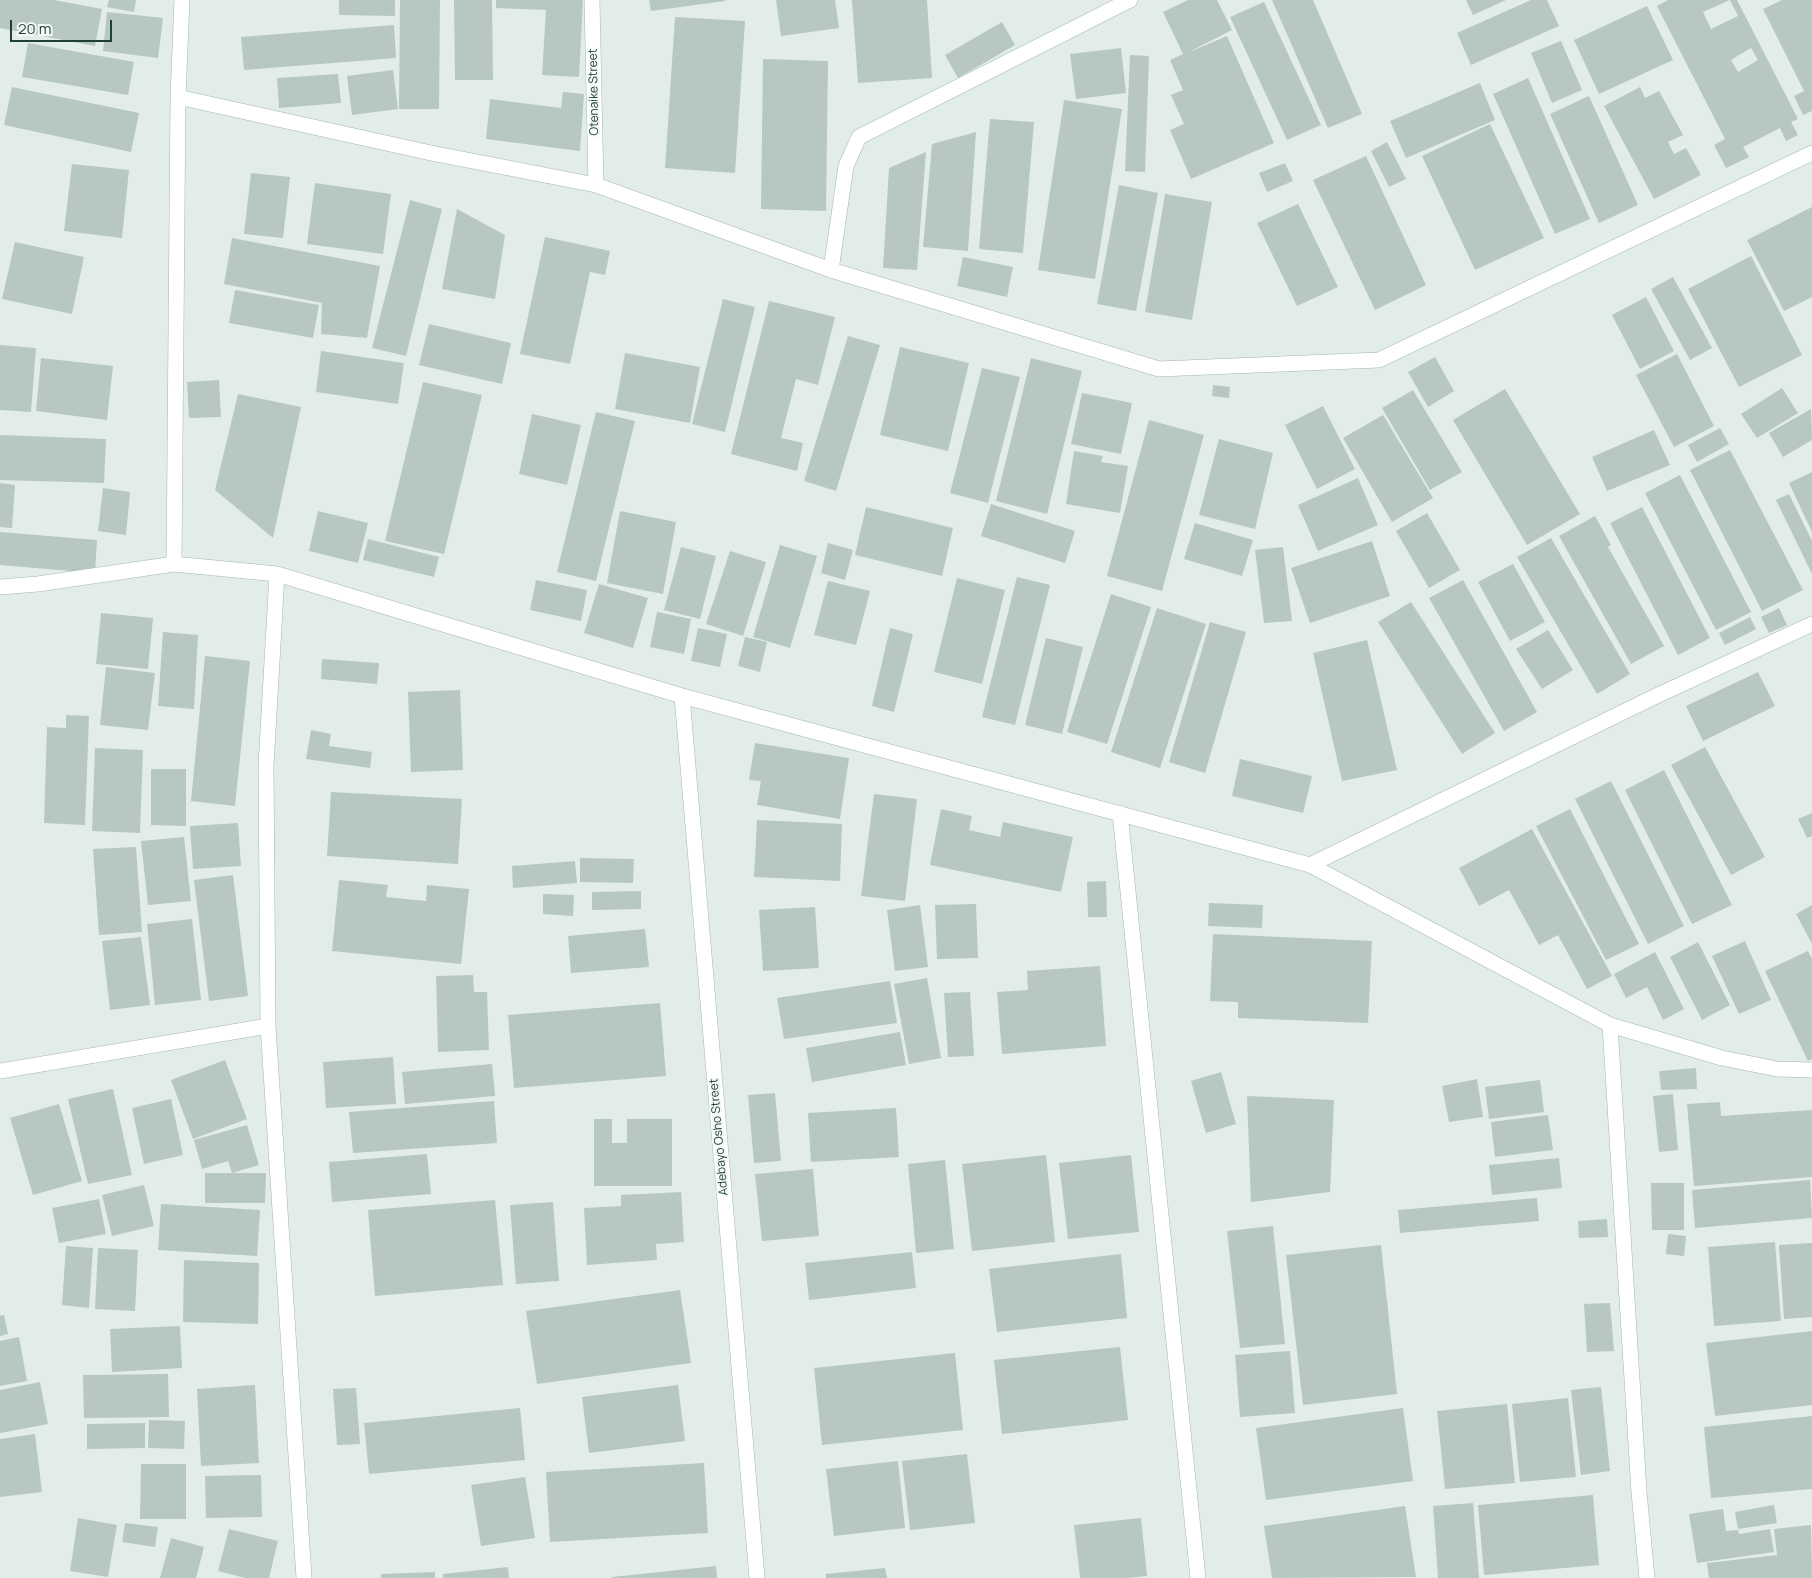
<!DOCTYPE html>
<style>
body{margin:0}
#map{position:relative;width:1812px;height:1578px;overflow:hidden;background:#e2ede8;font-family:Manrope,sans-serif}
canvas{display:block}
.scale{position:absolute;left:10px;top:20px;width:102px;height:22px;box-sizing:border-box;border:2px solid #204037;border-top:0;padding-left:6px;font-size:15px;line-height:18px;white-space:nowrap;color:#204037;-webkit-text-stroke:4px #f3f9f6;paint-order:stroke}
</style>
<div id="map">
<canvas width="1812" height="1578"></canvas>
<div class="scale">20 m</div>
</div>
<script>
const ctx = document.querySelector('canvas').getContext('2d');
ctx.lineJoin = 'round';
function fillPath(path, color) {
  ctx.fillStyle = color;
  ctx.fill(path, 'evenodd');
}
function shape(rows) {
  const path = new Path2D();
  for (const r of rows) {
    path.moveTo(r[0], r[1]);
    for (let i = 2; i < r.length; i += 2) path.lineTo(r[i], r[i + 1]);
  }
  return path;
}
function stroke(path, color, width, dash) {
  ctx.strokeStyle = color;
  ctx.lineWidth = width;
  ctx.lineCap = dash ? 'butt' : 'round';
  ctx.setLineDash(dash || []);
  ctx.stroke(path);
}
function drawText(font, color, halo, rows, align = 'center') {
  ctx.font = font + ' Manrope,sans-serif';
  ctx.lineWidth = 4;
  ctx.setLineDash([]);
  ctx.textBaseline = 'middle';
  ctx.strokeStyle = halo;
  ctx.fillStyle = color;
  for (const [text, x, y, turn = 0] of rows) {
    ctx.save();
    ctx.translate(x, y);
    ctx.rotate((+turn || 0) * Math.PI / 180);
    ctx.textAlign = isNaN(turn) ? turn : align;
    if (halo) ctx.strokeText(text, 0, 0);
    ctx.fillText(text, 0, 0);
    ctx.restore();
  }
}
fillPath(shape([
 [0,0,54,0,102,9,95,46,0,28],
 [109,0,136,0,134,12,107,7],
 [339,0,395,0,395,16,339,15],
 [400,0,440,0,439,109,399,109],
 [454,0,492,0,493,80,455,80],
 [496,0,583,0,579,77,542,75,546,10,496,8],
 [649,0,725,0,725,1,651,11],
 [776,0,835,0,839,28,781,36],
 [852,0,927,0,932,78,858,83],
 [1188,0,1217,0,1232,30,1187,53,1227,36,1274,143,1191,179,1170,130,1184,124,1171,95,1183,90,1170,60,1183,54,1163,12],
 [1272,0,1313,0,1362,114,1328,128],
 [1466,0,1506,0,1473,15],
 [1531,0,1547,0,1559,26,1471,65,1457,33],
 [1668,0,1737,0,1798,119,1791,122,1798,135,1786,141,1780,128,1743,147,1749,157,1726,168,1714,145,1725,139,1657,6],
 [1730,0,1738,16,1711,29,1703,12],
 [1751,48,1758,60,1738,72,1731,60],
 [1782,0,1812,0,1812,111,1803,115,1794,96,1804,91,1763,9],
 [1264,2,1321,125,1287,140,1230,17],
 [1647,6,1673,60,1599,94,1574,40],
 [107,12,163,18,158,58,103,51],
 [675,17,745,21,735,173,665,168],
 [1002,22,1015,45,958,78,945,55],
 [394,25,396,58,244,70,241,37],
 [1561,41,1582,90,1552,103,1531,53],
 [28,43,134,62,128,95,22,77],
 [1121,48,1126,93,1076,99,1070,54],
 [1130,55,1149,56,1145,172,1125,171],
 [763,59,828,61,826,211,761,209],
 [393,70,398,109,352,115,347,76],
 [338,74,341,103,279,108,277,78],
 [1528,78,1590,219,1555,234,1493,94],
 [1480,83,1495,120,1406,158,1390,121],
 [12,87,139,113,131,152,4,125],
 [1640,87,1645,98,1659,91,1683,135,1668,142,1674,154,1686,148,1701,175,1654,199,1604,106],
 [563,92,584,94,580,151,486,139,490,99,561,108],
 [1589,96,1638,205,1599,223,1550,114],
 [1064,100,1122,109,1095,279,1038,270],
 [990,119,1034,122,1023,253,979,249],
 [1490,124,1544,238,1475,270,1422,156],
 [976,132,968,251,923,247,932,144],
 [1387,142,1406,179,1389,187,1371,151],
 [926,152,917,270,883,268,889,168],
 [1366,156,1426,285,1375,310,1313,180],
 [1285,163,1293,181,1267,192,1259,173],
 [72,164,129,170,122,238,64,231],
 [251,173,290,177,283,238,244,234],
 [315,183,391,194,383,254,307,244],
 [1119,185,1158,193,1136,311,1097,304],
 [1165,194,1212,202,1192,320,1145,312],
 [410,200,442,209,406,356,372,348],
 [1298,204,1338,287,1297,306,1257,223],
 [1812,207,1812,297,1784,311,1747,240],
 [457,209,505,235,495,299,442,289],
 [545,237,610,251,605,275,590,272,570,364,520,354],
 [232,238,380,266,367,338,321,334,322,303,224,284],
 [15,242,84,257,72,314,2,299],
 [1751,256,1802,355,1739,387,1688,289],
 [963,257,1013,267,1007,297,957,286],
 [1673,277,1712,348,1690,360,1651,289],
 [235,290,319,305,313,338,229,323],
 [1646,297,1674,351,1640,369,1612,315],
 [723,299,755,307,725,432,692,424],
 [769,301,835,317,818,385,796,379,781,438,803,443,797,471,731,454],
 [429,324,511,343,502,384,419,365],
 [848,336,880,345,836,491,804,481],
 [0,345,36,348,31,412,0,410],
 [900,347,969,363,948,451,880,435],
 [321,351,404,363,398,404,316,392],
 [625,353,700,367,690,423,615,409],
 [1677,354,1714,426,1674,447,1636,375],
 [1435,357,1454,391,1428,407,1408,372],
 [41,358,113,366,107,420,36,411],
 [1031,358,1082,371,1047,514,996,501],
 [982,368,1020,377,988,503,950,493],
 [219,380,221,417,189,418,187,382],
 [423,382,482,395,444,554,385,541],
 [1213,385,1230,387,1229,398,1212,396],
 [1782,388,1798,413,1757,438,1741,414],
 [1505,389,1580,514,1527,545,1453,420],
 [1413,390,1462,472,1430,490,1382,408],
 [1082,393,1132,403,1121,454,1071,444],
 [238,394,301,407,273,538,215,490],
 [1323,406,1355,469,1317,489,1285,425],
 [1811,409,1812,440,1783,457,1769,433],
 [596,412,635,421,596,581,557,572],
 [532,414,581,425,567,485,519,474],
 [1383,415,1433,498,1392,522,1343,438],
 [1149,420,1204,435,1162,591,1107,576],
 [1720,428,1729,444,1697,462,1688,445],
 [1654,430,1670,465,1607,491,1592,457],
 [0,435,106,439,104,483,0,480],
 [1219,439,1273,453,1255,529,1199,515],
 [1730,450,1803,590,1762,611,1690,470],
 [1074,451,1103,456,1101,462,1128,466,1120,513,1066,504],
 [1812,472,1812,532,1789,483],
 [1680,475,1751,612,1716,630,1645,493],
 [1358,478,1378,525,1318,551,1298,505],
 [0,483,15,485,12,528,0,527],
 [103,488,130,492,126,535,98,531],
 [1789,494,1812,541,1812,574,1776,500],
 [991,504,1075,531,1065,563,981,536],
 [866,507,953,528,942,576,855,555],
 [1642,507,1710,638,1678,655,1610,523],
 [318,511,368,523,358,563,309,551],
 [620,511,676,522,663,594,607,583],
 [1427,513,1460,570,1429,588,1396,531],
 [1595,516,1611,545,1608,547,1664,646,1631,664,1559,536],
 [1195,523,1253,540,1242,576,1184,559],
 [0,532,97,540,95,573,0,565],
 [1551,538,1630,674,1597,694,1517,557],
 [368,539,439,557,434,577,363,560],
 [1372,541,1390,596,1310,623,1291,568],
 [828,543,853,550,845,580,821,573],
 [780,545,817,556,790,648,753,637],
 [681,547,716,556,700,619,664,610],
 [1283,547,1292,621,1264,623,1255,550],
 [730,551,766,562,743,636,706,624],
 [1513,564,1545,622,1510,641,1478,582],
 [1017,577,1050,585,1015,725,982,717],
 [957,578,1005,590,982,684,934,672],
 [536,580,587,590,581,621,530,610],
 [1463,580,1537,712,1504,731,1429,598],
 [828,581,870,591,856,645,814,635],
 [599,584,648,598,633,648,584,633],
 [1111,594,1151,607,1107,744,1067,732],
 [1411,602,1495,733,1462,754,1378,622],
 [1157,608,1206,624,1160,768,1111,752],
 [1779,608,1787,625,1769,633,1761,617],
 [657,612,691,619,684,654,650,647],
 [101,613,153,618,148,669,96,664],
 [1750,617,1756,629,1725,645,1719,633],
 [1210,622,1246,632,1205,773,1169,762],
 [698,628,727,634,720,667,691,661],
 [890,628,913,634,894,712,872,706],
 [1548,630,1573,670,1542,689,1516,649],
 [163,632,198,635,194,709,158,706],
 [745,637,767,642,760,672,738,666],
 [1046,638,1083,647,1062,734,1025,725],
 [1367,640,1397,770,1342,781,1313,653],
 [205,656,250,661,235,806,191,801],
 [322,659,379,663,377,684,321,679],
 [106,667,155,673,148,730,100,725],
 [1758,672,1775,706,1703,741,1686,706],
 [460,690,463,770,411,772,408,692],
 [66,715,89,716,85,825,44,823,47,727,66,728],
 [311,730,331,734,329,746,372,752,370,768,306,759],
 [755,743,849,758,840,819,757,805,761,781,749,780],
 [1705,747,1765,857,1731,875,1671,765],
 [95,748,143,750,140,833,92,831],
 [1240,759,1312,776,1303,813,1232,796],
 [151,769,186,769,186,826,151,825],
 [1664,770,1732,905,1692,924,1625,790],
 [1611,781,1684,926,1648,944,1575,799],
 [331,792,462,799,458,864,327,856],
 [874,794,917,799,905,901,861,896],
 [941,809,972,816,969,830,1000,837,1003,822,1073,837,1061,892,930,865],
 [1570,809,1639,944,1606,960,1536,826],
 [1812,813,1812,836,1807,838,1798,819],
 [757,820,842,824,840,881,754,877],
 [238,823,241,866,193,869,190,826],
 [1532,829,1612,976,1587,989,1558,935,1539,945,1509,890,1479,906,1459,868],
 [184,837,191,901,148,905,141,841],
 [136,847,142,932,99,935,93,849],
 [580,858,634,859,633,883,580,882],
 [575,861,577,883,513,888,512,866],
 [233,875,248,996,209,1001,194,880],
 [339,880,388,885,386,897,426,901,427,885,469,889,461,964,332,951],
 [1106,881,1107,917,1088,917,1087,882],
 [641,891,641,909,592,910,592,892],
 [543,894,574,895,573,916,543,914],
 [1209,903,1263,905,1262,928,1208,926],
 [976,904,978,958,937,959,935,905],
 [920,905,928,967,895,971,887,910],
 [1812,905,1812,944,1796,914],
 [815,907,819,968,763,971,759,910],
 [192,919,201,1000,155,1005,147,924],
 [645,929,649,967,571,973,568,936],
 [1213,934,1372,941,1368,1023,1238,1018,1238,1002,1210,1001],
 [141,937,150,1005,110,1010,102,941],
 [1745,941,1771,1000,1739,1014,1712,956],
 [1698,942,1730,1005,1702,1020,1670,957],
 [1808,951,1812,959,1812,1059,1808,1061,1765,971],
 [1655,952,1684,1009,1663,1020,1647,987,1626,998,1614,974],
 [1100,966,1106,1046,1002,1054,997,992,1028,990,1027,971],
 [473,975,474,992,487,992,489,1050,438,1052,436,976],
 [927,978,941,1058,909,1064,894,984],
 [890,981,897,1023,784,1039,777,998],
 [970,992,974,1056,948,1057,944,993],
 [660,1003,666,1076,514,1088,508,1015],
 [900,1032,906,1065,812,1082,806,1048],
 [393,1057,396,1104,326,1108,323,1062],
 [225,1060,247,1119,193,1139,171,1080],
 [492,1064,495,1096,405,1104,402,1072],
 [1696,1068,1697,1089,1661,1090,1659,1071],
 [1221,1072,1236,1124,1206,1133,1191,1081],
 [1477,1079,1483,1117,1449,1122,1442,1086],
 [1540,1080,1544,1112,1489,1119,1485,1087],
 [113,1089,132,1175,88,1184,68,1099],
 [775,1093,781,1161,754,1163,748,1095],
 [1673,1094,1678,1150,1659,1152,1653,1096],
 [1247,1096,1334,1100,1330,1192,1251,1202],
 [171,1099,183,1155,144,1164,132,1108],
 [494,1101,497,1143,353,1153,349,1112],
 [1720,1102,1721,1116,1812,1110,1812,1177,1694,1186,1687,1104],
 [59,1104,82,1181,33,1195,10,1118],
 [896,1108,899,1157,811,1162,808,1113],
 [1548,1115,1553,1150,1495,1157,1491,1122],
 [594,1119,612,1119,612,1143,627,1143,627,1119,672,1119,672,1186,594,1186],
 [247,1125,259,1165,232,1173,266,1173,265,1203,205,1203,205,1173,232,1173,228,1161,202,1169,194,1140],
 [427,1154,431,1194,332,1202,329,1162],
 [1046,1155,1055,1242,972,1251,962,1164],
 [1131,1155,1139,1232,1068,1239,1059,1163],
 [1559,1158,1562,1188,1492,1195,1489,1165],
 [945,1160,954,1249,916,1253,908,1164],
 [813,1169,819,1236,762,1241,755,1174],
 [1810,1180,1812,1218,1695,1228,1692,1190],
 [1651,1183,1684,1183,1684,1230,1652,1230],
 [144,1185,154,1226,112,1236,102,1195],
 [681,1192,684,1242,656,1244,657,1260,587,1265,584,1208,621,1206,621,1195],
 [1537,1198,1539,1221,1400,1233,1398,1210],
 [99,1199,106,1234,59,1243,52,1208],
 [495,1200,503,1285,375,1296,368,1210],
 [553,1202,559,1281,516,1284,510,1205],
 [161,1204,260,1210,257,1256,158,1250],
 [1607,1219,1608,1237,1579,1238,1578,1221],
 [1273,1226,1285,1344,1240,1348,1227,1231],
 [1668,1234,1686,1236,1684,1256,1666,1254],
 [1775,1242,1781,1321,1714,1326,1708,1247],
 [1812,1243,1812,1317,1784,1319,1779,1245],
 [1381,1245,1397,1394,1303,1405,1286,1255],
 [66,1246,93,1248,89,1308,62,1305],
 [98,1248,138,1250,135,1311,95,1309],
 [912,1252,916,1288,809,1300,805,1263],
 [1121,1254,1127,1318,997,1332,989,1269],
 [184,1260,259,1263,258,1324,183,1322],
 [680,1290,691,1363,537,1384,526,1311],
 [1610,1303,1614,1351,1587,1352,1584,1304],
 [4,1315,8,1334,0,1336,0,1316],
 [180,1326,182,1368,112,1372,110,1329],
 [1812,1331,1812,1405,1715,1416,1706,1343],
 [19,1337,27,1381,0,1386,0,1341],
 [1120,1347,1128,1420,1002,1434,994,1360],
 [1290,1351,1295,1413,1240,1417,1235,1355],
 [955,1353,963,1430,822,1445,814,1368],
 [168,1374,169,1417,84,1418,83,1375],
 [40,1382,48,1424,0,1433,0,1390],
 [255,1385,259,1463,201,1466,197,1389],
 [678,1385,685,1441,589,1453,582,1397],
 [1601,1387,1610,1471,1581,1475,1571,1390],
 [356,1388,360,1444,337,1445,333,1389],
 [1568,1398,1576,1477,1520,1482,1512,1404],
 [1507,1404,1515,1483,1445,1489,1437,1411],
 [520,1408,525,1460,369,1474,364,1423],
 [1403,1408,1413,1481,1266,1500,1256,1428],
 [1812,1416,1812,1489,1711,1498,1704,1427],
 [149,1420,185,1421,184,1449,148,1448],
 [145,1423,145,1448,87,1449,87,1424],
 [35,1434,42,1492,0,1497,0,1439],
 [967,1454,975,1523,910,1530,902,1461],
 [898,1461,905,1528,834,1536,826,1469],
 [704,1463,708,1533,550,1542,546,1472],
 [141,1464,186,1464,186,1519,140,1519],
 [261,1475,262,1517,206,1518,205,1476],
 [525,1477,535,1538,481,1546,471,1485],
 [1593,1495,1599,1565,1484,1575,1478,1505],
 [1473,1503,1479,1578,1438,1578,1433,1506],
 [1774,1505,1777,1523,1738,1529,1735,1512],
 [1405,1506,1416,1577,1272,1578,1264,1526],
 [1723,1509,1726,1531,1738,1530,1739,1534,1770,1529,1774,1552,1697,1563,1689,1514],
 [78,1518,117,1525,108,1577,70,1571],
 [1141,1518,1147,1576,1126,1578,1080,1578,1074,1525],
 [125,1523,158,1527,155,1547,122,1542],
 [1811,1525,1812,1578,1709,1578,1707,1563,1777,1555,1774,1529],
 [229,1529,278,1541,269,1578,245,1578,218,1571],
 [171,1538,204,1547,196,1578,160,1578],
 [716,1566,717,1578,612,1578,612,1577],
 [508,1567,509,1578,443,1578,443,1574],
 [885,1568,887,1578,826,1578,826,1574],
 [435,1572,435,1578,381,1578,381,1574]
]), '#b7c8c1');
const minor = shape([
 [592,0,596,185],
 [178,97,431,153,596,185,831,270,1159,369,1379,360,1812,153],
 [831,270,846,166,859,137,1130,0],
 [174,564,178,97,182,0],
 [277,574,266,766,268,1026,304,1578],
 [0,587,38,584,174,564,277,574,682,696,1310,865,1610,1025,1722,1058,1777,1069,1812,1070],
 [682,696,757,1578],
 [1120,813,1198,1578],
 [1310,865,1654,697,1812,624],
 [1610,1025,1639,1492,1647,1578],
 [0,1071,268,1026]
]);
stroke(minor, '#a4b6af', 16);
stroke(minor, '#fff', 15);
drawText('12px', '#204037', '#f3f9f6', [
 ["Otenaike Street",594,92,-91],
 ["Adebayo Osho Street",719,1137,-95]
]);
</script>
